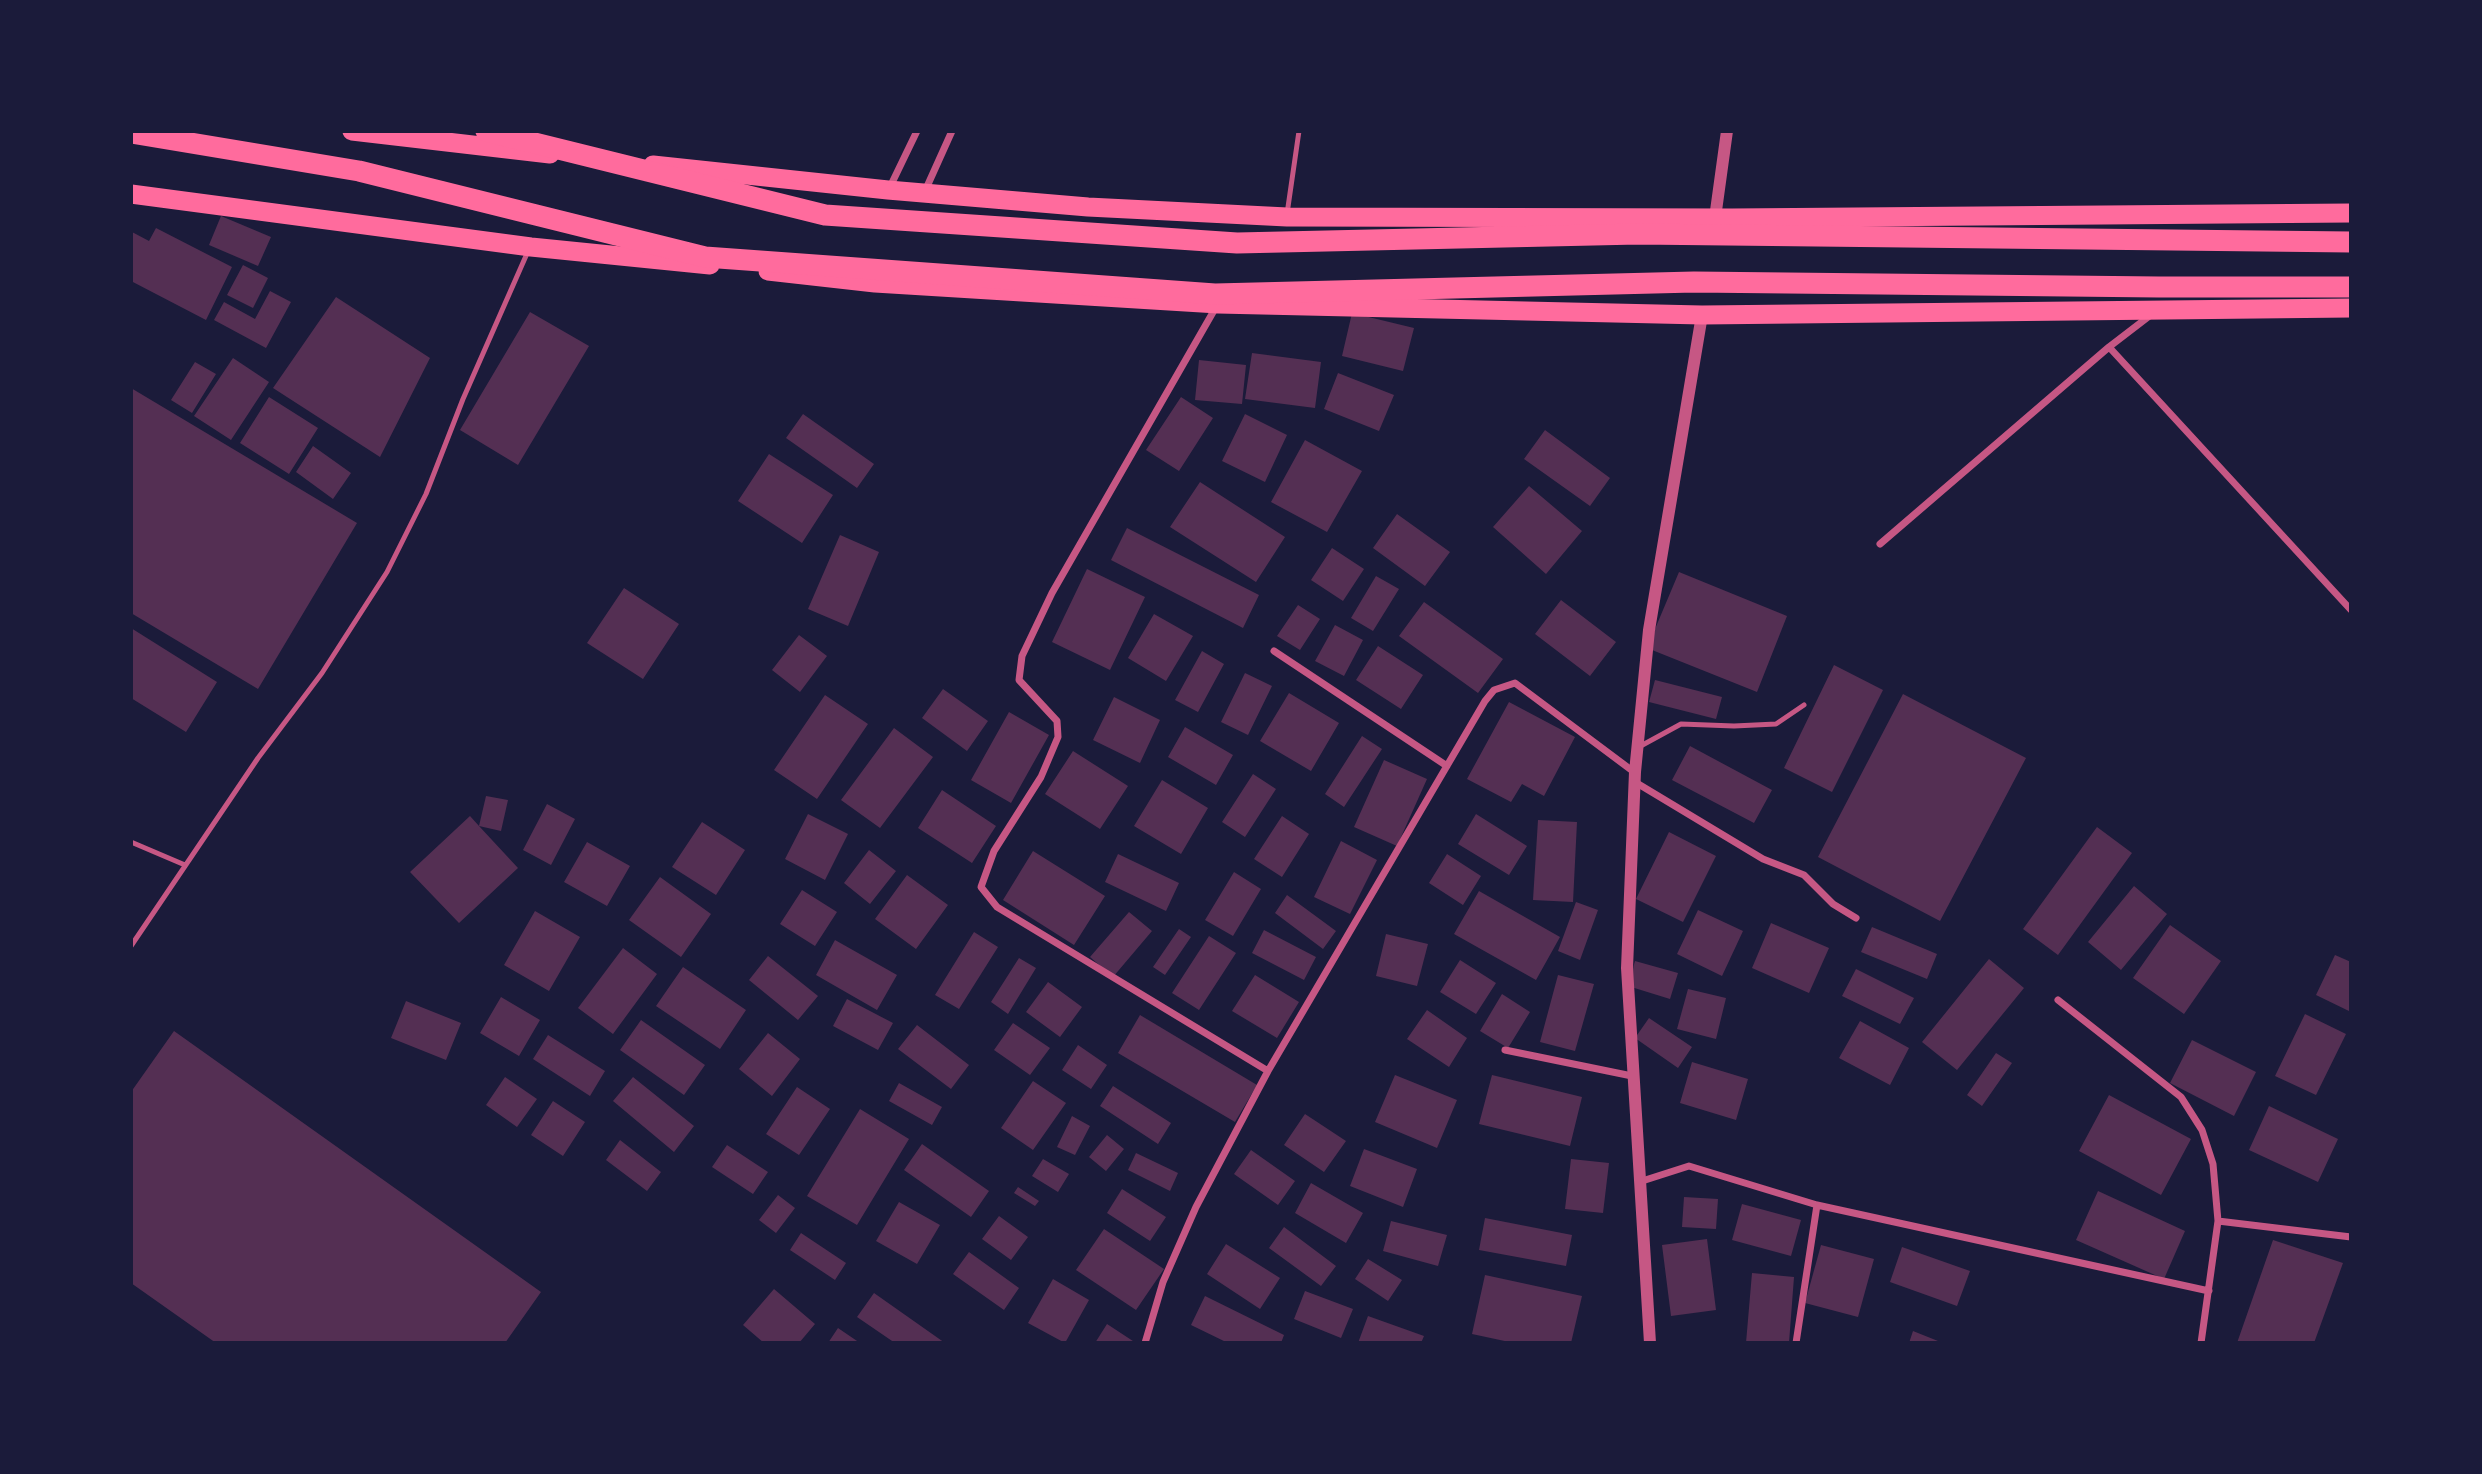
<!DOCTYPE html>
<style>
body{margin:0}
#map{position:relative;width:2482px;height:1474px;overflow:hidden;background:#1b1b3a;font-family:"Libre Baskerville",serif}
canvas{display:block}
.frame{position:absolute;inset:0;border:133px solid #1b1b3a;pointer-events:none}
</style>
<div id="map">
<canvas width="2482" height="1474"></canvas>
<div class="frame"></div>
</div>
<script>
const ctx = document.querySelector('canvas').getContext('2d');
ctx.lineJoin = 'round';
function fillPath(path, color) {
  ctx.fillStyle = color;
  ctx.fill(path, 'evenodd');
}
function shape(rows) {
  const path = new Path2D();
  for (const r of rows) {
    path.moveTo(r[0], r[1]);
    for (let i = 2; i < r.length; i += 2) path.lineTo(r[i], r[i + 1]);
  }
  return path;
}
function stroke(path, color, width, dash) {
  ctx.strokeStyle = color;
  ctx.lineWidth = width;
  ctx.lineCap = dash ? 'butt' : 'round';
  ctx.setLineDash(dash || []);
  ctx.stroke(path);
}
fillPath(shape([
 [221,216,271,237,258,266,209,245],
 [156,228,232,267,206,320,131,281,131,234,132,232,149,241],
 [243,265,268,278,253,308,227,295],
 [270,291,291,302,266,348,214,320,224,302,255,319],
 [336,297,430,358,380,457,273,388],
 [530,312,589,346,518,465,460,430],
 [1352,313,1414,328,1403,371,1342,356],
 [1252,353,1321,362,1315,408,1245,399],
 [233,358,269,382,231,440,194,416],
 [1199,360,1246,365,1242,404,1195,400],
 [195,362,216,374,192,413,171,400],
 [1338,373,1394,395,1379,431,1324,409],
 [131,388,357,523,258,689,131,613],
 [269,397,318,428,289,474,240,443],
 [1181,397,1213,418,1179,471,1146,450],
 [803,414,874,464,857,488,786,438],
 [1245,414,1287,435,1265,482,1222,461],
 [1545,430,1610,478,1590,506,1524,459],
 [1305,440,1362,471,1327,532,1271,502],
 [313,446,351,473,333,499,296,472],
 [769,454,833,495,802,543,738,501],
 [1200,482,1285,537,1256,582,1170,527],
 [1529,486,1582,531,1546,574,1493,527],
 [1397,514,1450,552,1425,586,1373,548],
 [1127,528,1259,595,1243,628,1111,560],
 [840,535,879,552,848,626,808,609],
 [1332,548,1364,569,1343,601,1311,580],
 [1087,569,1145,597,1110,670,1052,642],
 [1679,572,1787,616,1757,692,1647,648],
 [1376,576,1399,589,1373,631,1351,618],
 [624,588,679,624,643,679,587,643],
 [1561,600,1616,642,1590,676,1535,634],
 [1424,602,1503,659,1478,693,1399,636],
 [1298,605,1320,619,1300,650,1277,636],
 [1154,614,1193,636,1166,681,1128,658],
 [1335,625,1363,640,1344,676,1315,661],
 [131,628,217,682,186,732,131,698],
 [799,635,827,656,800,692,772,670],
 [1378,646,1423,675,1401,709,1356,680],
 [1202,651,1224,664,1198,712,1175,700],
 [1834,665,1883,690,1832,792,1784,768],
 [1245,673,1272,686,1248,735,1221,722],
 [1655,680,1722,697,1716,719,1649,702],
 [943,689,988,721,967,751,922,718],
 [1289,693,1339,723,1311,771,1260,741],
 [1903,694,2026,758,1940,921,1818,857],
 [825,695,868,724,817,799,774,770],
 [1114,697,1160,720,1140,763,1093,740],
 [1509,702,1575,737,1544,796,1522,784,1511,802,1467,779],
 [1009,712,1049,735,1011,803,971,780],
 [1185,727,1233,755,1216,785,1168,757],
 [894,728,933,757,880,828,841,800],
 [1362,736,1382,749,1344,807,1325,794],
 [1690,746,1772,790,1754,823,1672,780],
 [1073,751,1128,786,1100,829,1045,794],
 [1384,760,1427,779,1397,846,1354,827],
 [1253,774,1276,789,1245,837,1222,822],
 [1162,780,1208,808,1181,854,1134,826],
 [942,790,996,826,972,863,918,828],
 [486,796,508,800,501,831,479,826,518,868,459,923,410,872,470,816,479,826],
 [547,804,575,819,551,865,523,850],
 [808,814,848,834,825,880,785,859],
 [1476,814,1527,846,1509,875,1458,844],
 [1282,816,1309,834,1282,877,1254,859],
 [1538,820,1577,822,1573,902,1533,900],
 [702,822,745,850,716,895,672,867],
 [2097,827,2132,853,2058,955,2023,929],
 [1669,832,1716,856,1683,922,1636,899],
 [1341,841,1377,860,1350,914,1314,897],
 [587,842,630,866,607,906,564,882],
 [869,850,896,871,870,904,844,883],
 [1033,851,1105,896,1074,945,1003,900],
 [1118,854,1179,883,1166,911,1105,882],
 [1447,854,1481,876,1463,905,1429,883],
 [1234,872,1261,889,1233,936,1205,920],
 [907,875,948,905,916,949,875,919],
 [660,877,711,914,681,957,629,920],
 [2134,886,2167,914,2121,970,2088,942],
 [802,890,837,912,815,946,780,924],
 [1479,891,1560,937,1536,980,1454,934],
 [1287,895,1336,931,1323,949,1275,913],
 [1576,902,1598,910,1580,960,1558,951],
 [1698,910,1743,931,1722,976,1677,954],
 [535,911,580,937,549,991,504,965],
 [1129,912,1152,931,1113,977,1090,957],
 [1771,923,1829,948,1809,993,1752,968],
 [2170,925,2221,961,2184,1014,2133,978],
 [1872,927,1937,954,1927,979,1861,952],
 [1179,929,1191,937,1165,975,1153,967],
 [1264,930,1316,957,1304,980,1252,953],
 [974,932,998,947,959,1009,935,995],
 [1386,934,1428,944,1417,986,1376,976],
 [1209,936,1236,953,1199,1010,1172,993],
 [835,940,897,975,877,1010,816,975],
 [623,948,657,974,613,1034,578,1008],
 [2335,955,2351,962,2351,1012,2316,995],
 [768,956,818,996,798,1020,749,980],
 [1019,958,1036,968,1008,1014,991,1002],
 [1989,959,2024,988,1957,1070,1922,1042],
 [1460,960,1496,983,1476,1014,1440,992],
 [1635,961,1678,973,1670,999,1628,986],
 [683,967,746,1010,720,1049,656,1006],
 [1856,969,1914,998,1900,1024,1842,996],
 [1255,975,1299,1002,1277,1038,1232,1011],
 [1558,975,1594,984,1575,1051,1540,1042],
 [1048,982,1082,1007,1060,1037,1026,1012],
 [1688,989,1726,998,1716,1039,1677,1029],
 [1502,994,1530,1012,1508,1048,1480,1031],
 [501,997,540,1020,519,1056,480,1033],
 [847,999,893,1023,878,1050,833,1026],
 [406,1001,461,1023,446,1060,391,1038],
 [1427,1010,1467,1038,1449,1067,1407,1039],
 [2305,1014,2346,1034,2316,1095,2275,1076],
 [1140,1015,1257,1085,1235,1122,1118,1053],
 [1649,1018,1692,1047,1678,1068,1635,1038],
 [641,1020,705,1065,684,1095,620,1050],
 [1860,1021,1909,1048,1890,1085,1839,1058],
 [1013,1023,1050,1048,1030,1075,994,1050],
 [917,1025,969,1065,951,1089,898,1049],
 [174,1031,541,1292,505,1343,216,1343,131,1283,131,1092],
 [768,1033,800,1059,772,1096,739,1069],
 [548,1035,605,1071,590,1096,533,1059],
 [2192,1040,2256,1072,2234,1116,2170,1083],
 [1078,1045,1107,1065,1091,1089,1062,1070],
 [1996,1053,2012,1063,1982,1106,1967,1095],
 [1692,1062,1748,1079,1736,1120,1680,1103],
 [1395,1075,1457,1100,1437,1148,1375,1122],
 [1492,1075,1582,1097,1570,1146,1479,1124],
 [505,1077,537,1099,517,1127,486,1105],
 [633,1077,694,1126,674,1152,613,1101],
 [1033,1081,1066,1103,1033,1150,1001,1128],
 [899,1083,942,1107,932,1125,889,1101],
 [1113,1086,1171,1123,1158,1144,1100,1106],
 [797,1087,830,1109,799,1155,766,1134],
 [2109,1095,2191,1139,2161,1195,2079,1151],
 [553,1101,585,1122,563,1156,531,1135],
 [2269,1106,2338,1139,2318,1182,2249,1150],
 [860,1109,909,1139,857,1225,807,1196],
 [1305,1114,1346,1141,1324,1172,1284,1145],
 [1072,1116,1090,1126,1075,1155,1057,1147],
 [1107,1135,1124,1149,1106,1171,1089,1157],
 [620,1140,661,1172,647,1191,606,1160],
 [922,1144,989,1191,971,1217,904,1170],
 [727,1145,768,1172,753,1194,712,1167],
 [1364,1149,1417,1169,1403,1207,1350,1186],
 [1251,1150,1295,1181,1278,1205,1234,1174],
 [1136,1153,1178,1173,1170,1191,1128,1170],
 [1043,1159,1069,1174,1058,1192,1032,1176],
 [1571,1159,1609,1163,1603,1213,1565,1209],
 [1311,1183,1363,1213,1346,1243,1295,1213],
 [1018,1187,1039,1201,1035,1206,1014,1193],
 [1122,1189,1166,1217,1150,1241,1107,1213],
 [2098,1191,2185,1231,2164,1279,2076,1240],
 [778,1195,795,1208,776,1233,759,1220],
 [1684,1197,1718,1199,1716,1229,1682,1227],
 [899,1202,940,1225,917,1264,876,1241],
 [1742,1204,1801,1220,1791,1256,1732,1240],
 [999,1216,1028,1237,1011,1260,982,1239],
 [1485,1218,1572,1235,1566,1266,1479,1250],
 [1391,1221,1447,1235,1438,1266,1383,1251],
 [1284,1227,1336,1266,1321,1286,1269,1248],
 [1104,1229,1164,1269,1136,1310,1076,1270],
 [801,1233,846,1263,835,1280,790,1250],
 [1707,1239,1716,1310,1671,1316,1662,1245],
 [2273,1240,2343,1263,2314,1343,2237,1343],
 [1226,1244,1280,1278,1260,1309,1207,1274],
 [1821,1245,1874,1259,1858,1317,1805,1303],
 [1902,1247,1970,1271,1957,1306,1890,1282],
 [969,1252,1019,1288,1004,1310,953,1274],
 [1368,1259,1402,1280,1388,1301,1355,1279],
 [1752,1273,1794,1277,1789,1343,1746,1343],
 [1485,1275,1582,1296,1571,1343,1514,1343,1472,1334],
 [1053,1279,1089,1300,1065,1343,1028,1323],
 [774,1289,815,1324,799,1343,764,1343,743,1325],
 [1305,1291,1353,1309,1341,1338,1294,1319],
 [874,1293,945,1343,895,1343,857,1317],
 [1205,1296,1284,1335,1281,1343,1228,1343,1191,1325],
 [1368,1316,1424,1336,1421,1343,1358,1343],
 [1107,1324,1136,1343,1095,1343],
 [838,1328,860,1343,828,1343],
 [1913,1331,1943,1343,1909,1343]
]), '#542f53');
stroke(shape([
 [1287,214,1299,131],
 [1637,748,1681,724,1734,726,1776,724,1804,705],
 [131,842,185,865],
 [131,946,258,758,322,673,387,572,426,494,463,399,529,249]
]), '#c65784', 5);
stroke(shape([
 [890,187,917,131],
 [925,191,952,131],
 [1216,307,1052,593,1022,656,1019,680,1057,721,1058,737,1041,777,994,851,981,887,997,907,1268,1071],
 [2109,347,2351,610],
 [1880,544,2109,347,2152,314],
 [1274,651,1447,766],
 [1635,782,1763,859,1804,875,1833,904,1856,918],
 [2058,1000,2181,1097,2202,1130,2213,1164,2218,1221,2351,1237],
 [1505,1050,1632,1076],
 [1639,1182,1689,1166,1817,1205,2209,1291],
 [1145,1343,1163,1282,1196,1207,1268,1071,1485,701,1494,690,1515,683,1634,772],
 [1796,1343,1817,1205],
 [2201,1343,2218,1221]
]), '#c65784', 7);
stroke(shape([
 [1715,218,1727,131],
 [1650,1343,1627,968,1635,772,1649,630,1702,315]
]), '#c65784', 12);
stroke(shape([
 [352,131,550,154],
 [653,165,888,190,1088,207,1287,217,1732,218,2351,213],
 [131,194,531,247,710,265],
 [768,271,875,283,1218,304,1702,315,2351,308]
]), '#ff6b9d', 19);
stroke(shape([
 [486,131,825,215,1237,243,1638,234,2351,242],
 [131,133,359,171,705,257,1215,294,1694,282,2159,287,2351,287]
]), '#ff6b9d', 21);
</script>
